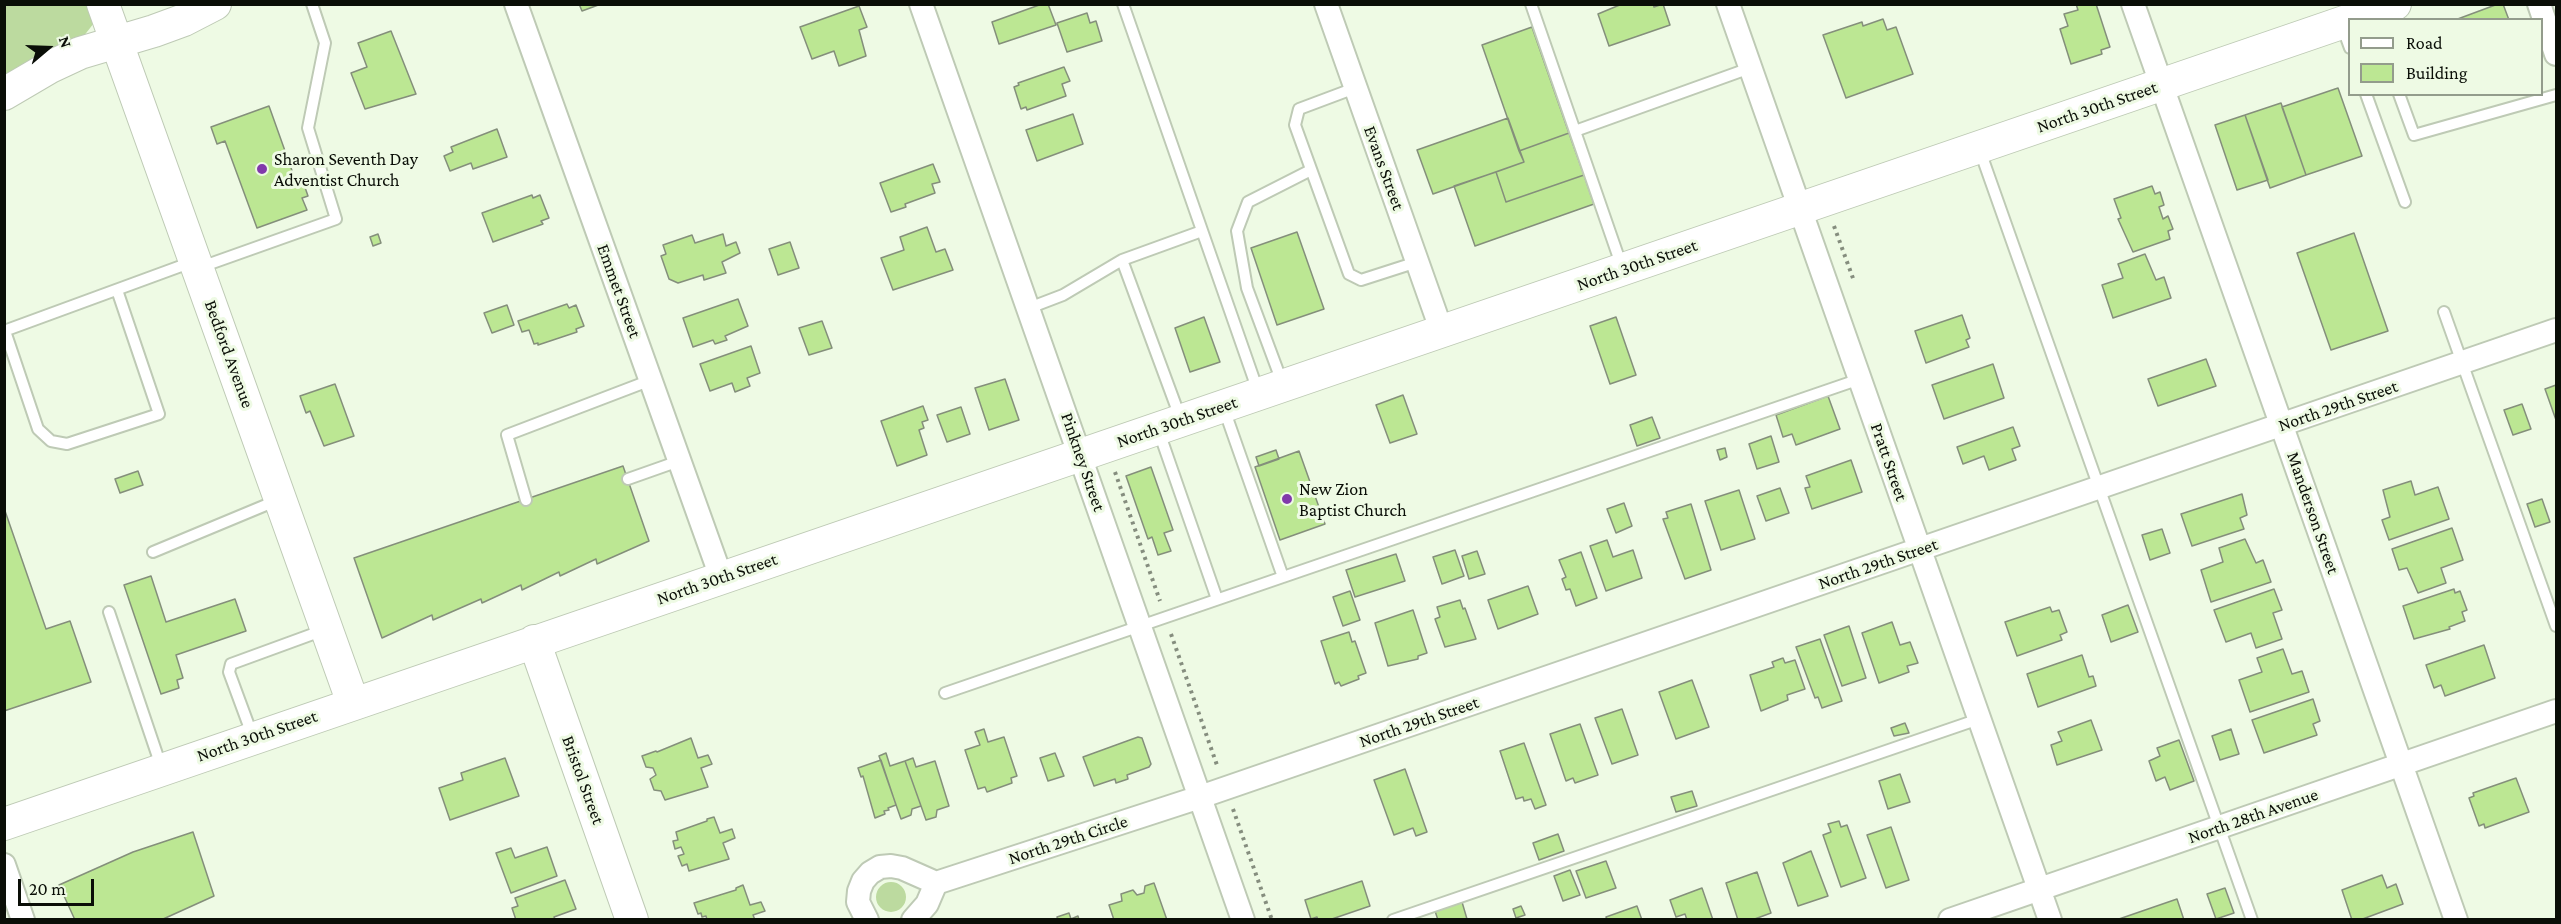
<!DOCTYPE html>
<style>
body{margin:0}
#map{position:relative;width:2561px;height:924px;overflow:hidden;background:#eefae4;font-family:"Crimson Pro",serif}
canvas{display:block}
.frame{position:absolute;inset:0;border:6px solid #0a0e07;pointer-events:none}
.legend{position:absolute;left:2348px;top:18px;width:195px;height:78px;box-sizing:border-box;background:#eefae4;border:2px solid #939c8c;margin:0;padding:8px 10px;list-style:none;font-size:18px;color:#0a0e07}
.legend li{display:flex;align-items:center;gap:12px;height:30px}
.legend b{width:30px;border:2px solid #939c8c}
.north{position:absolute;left:18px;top:18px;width:60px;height:60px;-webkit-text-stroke:4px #eefae4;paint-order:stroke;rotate:71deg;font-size:16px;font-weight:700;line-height:24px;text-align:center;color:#0a0e07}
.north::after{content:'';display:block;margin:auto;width:21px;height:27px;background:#0a0e07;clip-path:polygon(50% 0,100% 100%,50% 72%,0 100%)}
.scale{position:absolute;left:18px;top:879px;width:76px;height:27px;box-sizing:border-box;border:3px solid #0a0e07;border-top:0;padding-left:8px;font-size:18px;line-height:21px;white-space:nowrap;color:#0a0e07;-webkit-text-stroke:4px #eefae4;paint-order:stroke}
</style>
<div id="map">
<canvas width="2561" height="924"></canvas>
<div class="frame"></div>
<ul class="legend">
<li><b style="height:8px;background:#fff"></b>Road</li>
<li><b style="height:16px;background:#bce793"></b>Building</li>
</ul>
<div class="north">N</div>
<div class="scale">20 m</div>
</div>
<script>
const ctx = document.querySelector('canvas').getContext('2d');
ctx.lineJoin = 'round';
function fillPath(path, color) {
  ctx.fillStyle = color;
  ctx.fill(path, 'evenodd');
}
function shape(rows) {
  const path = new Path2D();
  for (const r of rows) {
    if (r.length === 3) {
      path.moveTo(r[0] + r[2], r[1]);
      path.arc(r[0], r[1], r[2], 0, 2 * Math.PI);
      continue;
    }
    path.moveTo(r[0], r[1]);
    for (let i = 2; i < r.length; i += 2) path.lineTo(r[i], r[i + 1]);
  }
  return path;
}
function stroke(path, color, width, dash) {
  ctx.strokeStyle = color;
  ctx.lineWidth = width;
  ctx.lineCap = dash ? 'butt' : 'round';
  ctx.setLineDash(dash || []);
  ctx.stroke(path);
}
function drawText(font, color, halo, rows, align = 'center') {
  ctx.font = font + ' "Crimson Pro",serif';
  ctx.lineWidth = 6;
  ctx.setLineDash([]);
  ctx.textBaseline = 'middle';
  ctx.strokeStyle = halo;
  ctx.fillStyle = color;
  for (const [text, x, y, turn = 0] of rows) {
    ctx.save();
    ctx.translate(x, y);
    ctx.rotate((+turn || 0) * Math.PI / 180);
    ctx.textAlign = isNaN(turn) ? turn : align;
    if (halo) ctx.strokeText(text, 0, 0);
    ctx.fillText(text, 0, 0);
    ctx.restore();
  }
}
fillPath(shape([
 [5,5,92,5,94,23,83,37,5,79],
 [891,897,15]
]), '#bcda9f');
const building = shape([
 [579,4,601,4,582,11,579,4],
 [1042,4,1048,4,1056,25,999,44,992,22,1042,4],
 [1622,4,1653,4,1654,7,1663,4,1670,25,1609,46,1598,14,1622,4],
 [2076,4,2096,4,2110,47,2101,50,2102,54,2071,64,2060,29,2068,26,2064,14,2078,10,2076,4],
 [2498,4,2503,4,2509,20,2455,20,2498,4],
 [859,6,867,27,859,30,866,56,839,66,834,51,812,59,800,27,859,6],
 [1087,13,1090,23,1096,21,1102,41,1067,52,1057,23,1087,13],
 [1883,19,1887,30,1896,27,1913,74,1846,98,1823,35,1862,22,1863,26,1883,19],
 [1532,27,1569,133,1519,151,1482,45,1532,27],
 [391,31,416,94,365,109,351,73,367,67,358,43,391,31],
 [1064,67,1070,81,1062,84,1066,96,1027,110,1026,107,1021,109,1014,87,1019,85,1018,83,1064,67],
 [2338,88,2362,156,2306,175,2282,107,2338,88],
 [2281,103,2306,175,2270,188,2245,115,2281,103],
 [269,106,295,179,301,176,308,196,302,198,307,210,257,228,225,141,217,144,211,127,269,106],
 [1073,114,1083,144,1037,161,1026,130,1073,114],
 [2245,115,2268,180,2237,190,2215,125,2245,115],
 [1508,118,1524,162,1433,194,1417,150,1508,118],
 [497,129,507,157,473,169,471,163,450,171,444,156,453,152,451,147,497,129],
 [1569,133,1584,175,1506,202,1496,172,1524,162,1519,151,1569,133],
 [933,164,940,182,932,184,935,193,905,204,906,207,891,212,880,183,933,164],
 [1496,172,1506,202,1584,175,1594,204,1475,246,1454,186,1496,172],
 [2152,186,2155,194,2160,192,2164,205,2159,207,2163,219,2168,216,2173,229,2168,231,2170,239,2133,252,2118,219,2121,218,2114,199,2152,186],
 [532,195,533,198,540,195,549,218,541,221,543,224,493,242,482,213,532,195],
 [927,227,936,252,945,249,953,270,893,290,881,258,904,250,900,237,927,227],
 [1297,232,1324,309,1277,325,1251,248,1297,232],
 [2354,233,2388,331,2331,350,2297,253,2354,233],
 [378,234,381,243,373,246,370,237,378,234],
 [723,234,726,246,736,242,740,253,722,262,726,273,704,280,703,275,678,283,669,279,661,256,666,254,663,245,692,235,695,243,723,234],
 [790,242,799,268,778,275,769,249,790,242],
 [2145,254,2156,280,2164,277,2171,298,2113,318,2102,285,2123,278,2118,264,2145,254],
 [738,299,748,326,725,336,727,340,715,344,713,340,693,347,683,318,738,299],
 [567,304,569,308,576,305,584,326,576,329,577,332,538,345,538,343,534,344,529,330,522,332,518,321,567,304],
 [507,305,514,325,492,333,484,313,507,305],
 [1962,315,1970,338,1966,340,1969,347,1926,363,1915,331,1962,315],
 [1204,317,1220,362,1190,372,1175,328,1204,317],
 [1616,317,1636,375,1610,384,1590,326,1616,317],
 [822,321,832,348,809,355,799,328,822,321],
 [751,346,760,373,747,378,750,386,735,392,732,383,710,391,700,364,751,346],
 [2206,359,2216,386,2158,406,2148,379,2206,359],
 [1993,364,2004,398,1944,419,1932,385,1993,364],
 [1005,379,1019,420,989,430,975,388,1005,379],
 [335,384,354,436,324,446,310,411,306,413,300,396,335,384],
 [2556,385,2556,420,2545,389,2556,385],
 [1403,395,1417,434,1390,443,1376,405,1403,395],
 [1828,396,1840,429,1796,445,1792,434,1783,437,1776,415,1828,396],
 [2522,404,2531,429,2513,435,2504,410,2522,404],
 [923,406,928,420,922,422,924,428,919,430,927,455,897,466,881,421,923,406],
 [961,407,970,434,947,442,937,415,961,407],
 [1652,417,1660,438,1637,446,1630,425,1652,417],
 [2013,427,2020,446,2012,449,2016,460,1989,470,1984,456,1963,464,1957,447,2013,427],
 [1771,436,1779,462,1757,469,1749,444,1771,436],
 [1725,448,1727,457,1720,460,1717,450,1725,448],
 [1276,450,1279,459,1259,466,1256,457,1276,450],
 [1299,451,1325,524,1280,540,1255,467,1299,451],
 [1851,460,1862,492,1812,509,1805,488,1810,487,1806,476,1851,460],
 [623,466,649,541,597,564,596,559,560,576,559,572,522,590,521,585,482,603,481,599,433,620,432,615,382,638,354,558,623,466],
 [1151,467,1173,530,1164,533,1171,551,1158,555,1152,537,1148,539,1126,476,1151,467],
 [138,471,143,485,120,493,115,479,138,471],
 [2411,481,2415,495,2438,487,2449,519,2389,540,2382,520,2390,517,2383,490,2411,481],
 [1780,488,1789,513,1766,521,1757,496,1780,488],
 [1739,490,1755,539,1721,550,1705,501,1739,490],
 [2242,494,2247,515,2240,518,2244,529,2192,546,2181,514,2242,494],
 [2542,499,2550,522,2535,527,2527,504,2542,499],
 [1624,503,1632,526,1616,533,1607,509,1624,503],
 [1691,504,1711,570,1685,579,1663,519,1668,518,1666,512,1691,504],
 [4,508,46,629,70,621,91,682,4,711,4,508],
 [2452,528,2463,560,2441,568,2446,583,2418,593,2407,568,2399,570,2392,549,2452,528],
 [2162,529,2170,553,2150,560,2142,535,2162,529],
 [2245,539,2256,563,2263,560,2271,582,2211,602,2201,570,2223,562,2219,548,2245,539],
 [1607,540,1613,557,1633,550,1642,578,1606,591,1590,546,1607,540],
 [1455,550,1464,576,1442,584,1433,557,1455,550],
 [1477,551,1485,574,1469,579,1462,556,1477,551],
 [1581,552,1597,598,1576,606,1570,589,1566,590,1562,579,1566,577,1559,560,1581,552],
 [1396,554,1405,581,1355,597,1346,570,1396,554],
 [151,576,166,622,235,599,246,631,176,655,183,678,177,680,179,688,161,694,124,585,151,576],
 [1528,586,1538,614,1498,629,1488,600,1528,586],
 [2274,589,2282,610,2273,613,2282,639,2256,648,2251,633,2226,642,2214,610,2274,589],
 [2454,589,2455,593,2460,591,2467,610,2462,612,2465,621,2449,627,2450,629,2414,639,2403,606,2454,589],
 [1350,591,1360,620,1343,626,1333,597,1350,591],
 [1460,600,1463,609,1465,608,1476,639,1445,647,1435,619,1440,617,1437,607,1460,600],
 [2128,605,2138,632,2111,642,2102,615,2128,605],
 [2050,607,2052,612,2059,610,2067,632,2060,635,2062,640,2017,656,2005,622,2050,607],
 [1413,610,1427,653,1418,656,1418,659,1388,666,1375,623,1413,610],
 [1892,622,1900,645,1910,642,1918,663,1907,666,1909,672,1879,683,1862,633,1892,622],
 [1849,626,1866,678,1842,686,1824,635,1849,626],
 [1349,632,1352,642,1355,641,1366,673,1358,676,1359,679,1341,686,1339,682,1335,684,1321,641,1349,632],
 [1820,639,1842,701,1822,708,1818,697,1815,698,1796,647,1820,639],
 [2484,645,2495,678,2445,696,2441,685,2434,688,2426,665,2484,645],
 [2283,649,2292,674,2302,671,2309,692,2250,712,2239,680,2262,672,2257,658,2283,649],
 [2082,655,2089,677,2093,676,2096,686,2038,707,2027,674,2082,655],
 [1783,658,1785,663,1795,660,1805,689,1787,695,1788,700,1761,711,1750,675,1774,667,1772,662,1783,658],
 [1692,680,1709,727,1676,739,1659,692,1692,680],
 [2313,699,2320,721,2313,724,2317,735,2264,753,2252,720,2313,699],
 [1622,709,1638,755,1612,764,1595,718,1622,709],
 [2091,720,2102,750,2057,765,2051,745,2062,741,2058,732,2091,720],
 [1905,723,1909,733,1894,736,1891,728,1905,723],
 [1580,724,1598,775,1575,783,1573,778,1566,781,1550,734,1580,724],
 [984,729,988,742,1004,737,1017,776,1011,778,1012,783,987,792,985,787,978,789,965,750,980,745,975,732,984,729],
 [2231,729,2239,754,2220,760,2212,736,2231,729],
 [1138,737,1142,738,1151,764,1149,767,1127,775,1128,779,1116,783,1115,779,1094,786,1083,757,1138,737],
 [691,738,698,758,708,755,712,764,701,768,708,787,665,800,661,791,654,790,650,779,656,775,653,768,646,767,642,756,656,751,657,752,691,738],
 [2179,740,2194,781,2170,790,2165,777,2156,781,2149,761,2160,756,2157,748,2179,740],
 [1524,743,1546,805,1535,809,1531,799,1524,801,1523,797,1516,799,1500,751,1524,743],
 [886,753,890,766,905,761,921,806,912,809,911,815,901,819,879,756,886,753],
 [1055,753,1064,776,1048,781,1040,758,1055,753],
 [505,758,519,796,450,820,439,788,463,780,461,773,505,758],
 [913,758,916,767,935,761,949,806,937,810,936,817,926,820,905,761,913,758],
 [881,760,896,805,888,808,889,810,884,811,885,814,875,818,863,776,861,777,858,768,881,760],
 [1405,769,1427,832,1416,836,1413,828,1394,835,1374,780,1405,769],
 [1900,774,1910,802,1888,809,1879,781,1900,774],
 [2516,778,2529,812,2485,828,2484,824,2479,826,2469,798,2474,796,2473,793,2516,778],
 [1692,791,1697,806,1676,812,1671,797,1692,791],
 [714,817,720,833,732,829,735,838,723,843,729,859,689,871,687,864,682,866,678,856,684,854,681,847,675,849,673,841,678,840,676,832,707,821,707,819,714,817],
 [1839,821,1841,827,1847,825,1866,878,1841,887,1823,835,1831,832,1828,824,1839,821],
 [1891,827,1909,880,1886,888,1867,835,1891,827],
 [193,832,214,896,161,920,75,920,59,885,133,852,193,832],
 [1558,834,1564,851,1539,860,1533,843,1558,834],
 [547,847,557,876,511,893,496,853,511,848,515,858,547,847],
 [1811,851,1828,896,1798,906,1783,863,1811,851],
 [1606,861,1616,888,1586,898,1576,871,1606,861],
 [1570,870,1580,895,1563,901,1554,876,1570,870],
 [1757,872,1771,913,1752,920,1738,920,1726,883,1757,872],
 [2382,875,2387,888,2396,884,2403,904,2360,920,2352,920,2342,890,2382,875],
 [565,880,576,909,554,917,555,920,516,920,512,908,518,906,515,898,565,880],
 [1362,881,1370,906,1329,920,1318,920,1317,917,1311,919,1305,900,1362,881],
 [1154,883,1167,920,1114,920,1109,905,1122,901,1121,894,1133,890,1137,895,1144,893,1145,886,1154,883],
 [743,885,750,905,761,902,765,911,753,915,755,920,707,920,706,916,702,917,701,913,698,914,694,903,736,890,736,888,743,885],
 [1702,888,1713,920,1687,920,1685,914,1676,917,1670,900,1702,888],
 [2225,888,2234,913,2216,919,2207,894,2225,888],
 [2177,899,2184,920,2119,920,2119,919,2177,899],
 [1462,902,1467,919,1438,920,1435,911,1462,902],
 [1521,906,1525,915,1516,918,1513,909,1521,906],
 [1637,906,1642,920,1607,920,1606,917,1637,906],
 [1069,913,1071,919,1078,916,1079,920,1058,920,1057,917,1069,913]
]);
fillPath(building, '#bce793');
stroke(building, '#848f7b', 1.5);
const lane = shape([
 [1123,4,1258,391],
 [1531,4,1622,267],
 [2342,26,2350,48],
 [1355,88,1299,109,1295,125,1349,274,1361,280,1417,262],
 [2366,94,2405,202],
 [2399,94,2414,135,2556,95],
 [1575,131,1750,68],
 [1980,151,2252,920],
 [1122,260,1180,417],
 [201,267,336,219,308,128,325,43,312,4],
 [1029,308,1063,295,1122,260,1202,231],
 [2444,312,2556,626],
 [4,331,192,262],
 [5,331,38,429,51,441,67,444,159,414,117,290],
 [1282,382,1247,288,1237,231,1248,202,1311,170],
 [1224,409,1283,577],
 [1159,432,1217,599],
 [628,479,679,461],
 [526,500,507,435,651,380],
 [153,552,278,500],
 [109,612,162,769],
 [945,693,1860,379],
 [253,737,229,672,231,664,324,630],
 [1393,920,1979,719]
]);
const street = shape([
 [516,4,721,577],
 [921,4,1243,920],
 [1326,4,1442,332],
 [1728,4,2050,920],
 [2133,4,2456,920],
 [2539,4,2556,54],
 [4,865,23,920],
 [867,920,858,902,859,891,863,881,870,873,880,867,891,866,902,868,936,883,1200,797,2556,330],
 [913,920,927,904,936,883],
 [1950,920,2556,711]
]);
const secondary = shape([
 [103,4,353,703],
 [2351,20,2395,4],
 [4,94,50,67,80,53,154,31,184,20,215,4],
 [534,641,632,920],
 [4,824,2350,20]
]);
stroke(lane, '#becab5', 14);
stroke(street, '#becab5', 26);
stroke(secondary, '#becab5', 34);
stroke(shape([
 [1834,226,1854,281],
 [1115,472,1160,601],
 [1171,634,1218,768],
 [1233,809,1272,920]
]), '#858d7e', 4, [3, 4.5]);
stroke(lane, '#fff', 10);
stroke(street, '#fff', 22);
stroke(secondary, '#fff', 32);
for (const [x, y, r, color] of [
 [262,169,6,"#8139ab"],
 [1287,499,6,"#8139ab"]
]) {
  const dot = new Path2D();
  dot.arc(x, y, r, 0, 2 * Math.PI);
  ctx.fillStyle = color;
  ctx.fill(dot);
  stroke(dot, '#eefae4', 2);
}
drawText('18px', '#0a0e07', '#eefae4', [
 ["North 30th Street",2097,107,-19],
 ["Evans Street",1384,168,70],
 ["North 30th Street",1637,265,-19],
 ["Emmet Street",619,291,70],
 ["Bedford Avenue",229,354,70],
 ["North 29th Street",2338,406,-19],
 ["North 30th Street",1177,422,-19],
 ["Pinkney Street",1083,462,71],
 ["Pratt Street",1889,462,71],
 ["Manderson Street",2313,513,71],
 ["North 29th Street",1878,564,-19],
 ["North 30th Street",717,579,-19],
 ["North 29th Street",1419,722,-19],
 ["North 30th Street",257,736,-19],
 ["Bristol Street",583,780,70],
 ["North 28th Avenue",2253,816,-19],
 ["North 29th Circle",1068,840,-18]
]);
drawText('18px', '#0a0e07', '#eefae4', [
 ["Sharon Seventh Day",274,159],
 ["Adventist Church",274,180],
 ["New Zion",1299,489],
 ["Baptist Church",1299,510]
], 'left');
</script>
